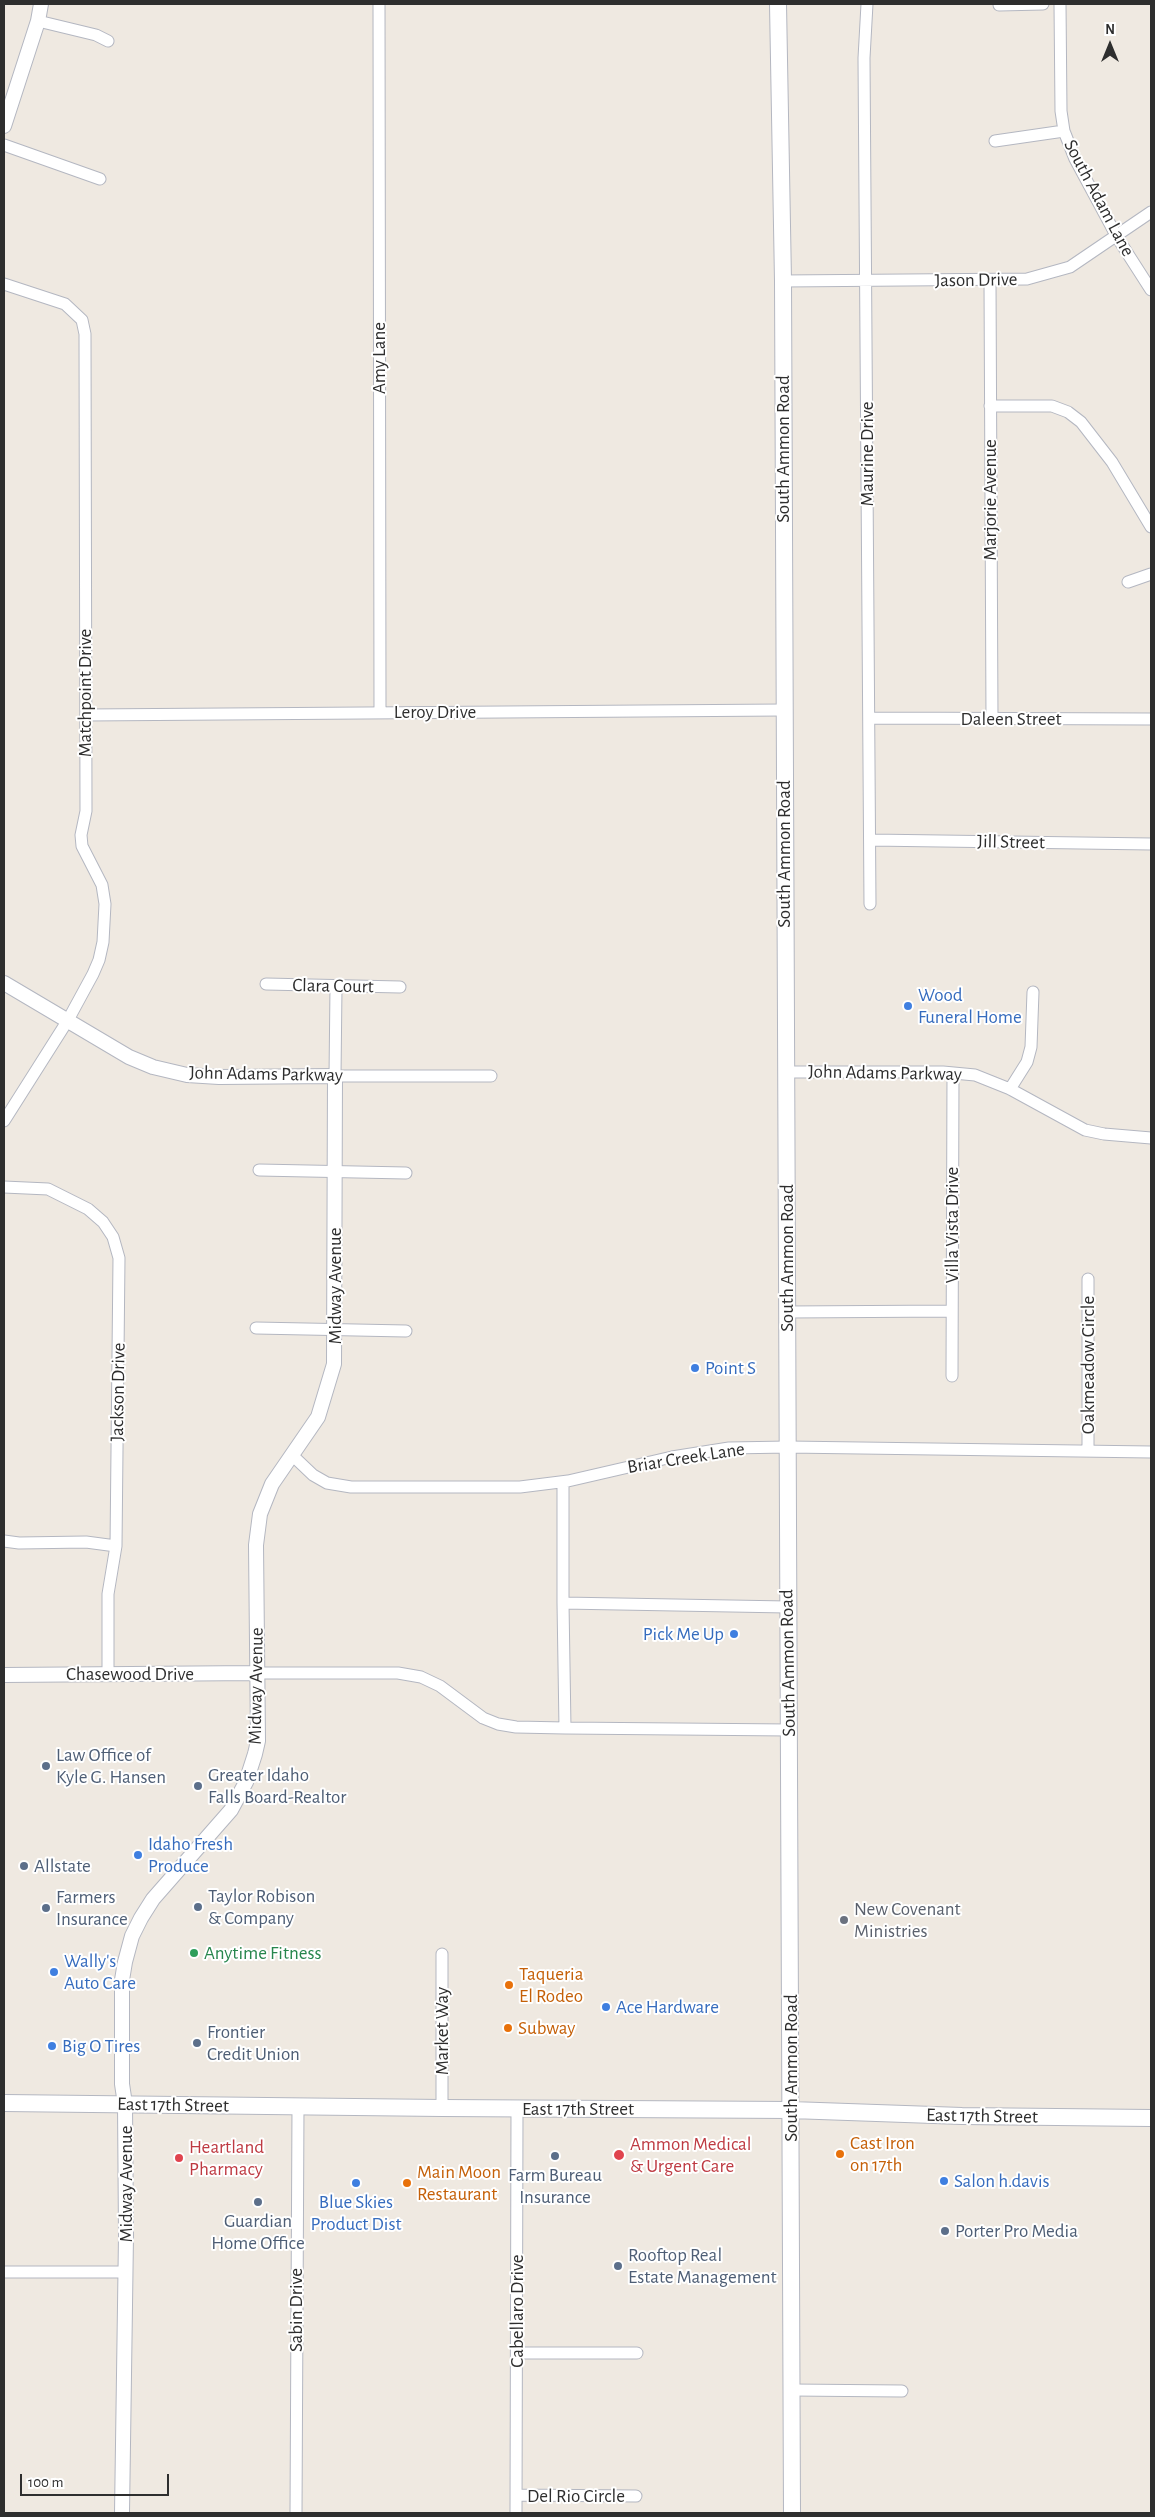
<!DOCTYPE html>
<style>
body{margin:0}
#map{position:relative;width:1155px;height:2517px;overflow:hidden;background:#efe9e1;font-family:"Alegreya Sans",sans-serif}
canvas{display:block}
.frame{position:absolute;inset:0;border:5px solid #2e2e2e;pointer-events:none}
.north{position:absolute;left:1085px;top:20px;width:50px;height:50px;-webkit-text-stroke:4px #fff;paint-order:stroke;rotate:0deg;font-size:14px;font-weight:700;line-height:20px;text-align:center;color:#2e2e2e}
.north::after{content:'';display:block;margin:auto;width:18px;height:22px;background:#2e2e2e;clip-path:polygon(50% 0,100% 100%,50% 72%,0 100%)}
.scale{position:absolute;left:20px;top:2474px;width:149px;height:22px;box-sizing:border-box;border:2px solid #2e2e2e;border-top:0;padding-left:6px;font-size:15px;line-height:18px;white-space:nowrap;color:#2e2e2e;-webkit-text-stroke:4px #fff;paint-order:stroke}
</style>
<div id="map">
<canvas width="1155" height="2517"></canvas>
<div class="frame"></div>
<div class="north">N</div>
<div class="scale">100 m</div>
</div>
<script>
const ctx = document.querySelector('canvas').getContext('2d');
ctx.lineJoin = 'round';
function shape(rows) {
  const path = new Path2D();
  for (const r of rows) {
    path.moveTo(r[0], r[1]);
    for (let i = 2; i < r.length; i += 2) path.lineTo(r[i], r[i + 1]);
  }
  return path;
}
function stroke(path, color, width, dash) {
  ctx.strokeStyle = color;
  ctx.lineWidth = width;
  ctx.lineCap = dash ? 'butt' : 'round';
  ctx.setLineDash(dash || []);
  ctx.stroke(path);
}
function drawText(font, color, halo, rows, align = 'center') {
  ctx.font = font + ' "Alegreya Sans",sans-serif';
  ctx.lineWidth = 4;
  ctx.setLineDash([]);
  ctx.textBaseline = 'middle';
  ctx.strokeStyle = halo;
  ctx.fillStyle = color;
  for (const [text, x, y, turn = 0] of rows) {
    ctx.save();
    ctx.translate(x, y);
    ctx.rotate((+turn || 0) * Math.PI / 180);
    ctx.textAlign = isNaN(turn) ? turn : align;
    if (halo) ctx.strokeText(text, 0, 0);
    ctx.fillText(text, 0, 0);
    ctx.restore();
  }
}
const minor = shape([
 [379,4,380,713],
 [867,4,864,58,870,904],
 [1060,4,1061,111,1064,131,1075,159,1117,237,1151,290],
 [999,5,1043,4],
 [38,21,96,35,108,41],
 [995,141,1064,131],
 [4,145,100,179],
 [783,281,1027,279,1070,267,1151,212],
 [990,281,992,718],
 [4,284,65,304,82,320,85,334,86,811,81,835,82,846,102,885,105,904,103,942,99,960,93,974,68,1020,4,1121],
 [990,406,1052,406,1068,412,1081,422,1112,462,1151,527],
 [1128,582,1151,574],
 [86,715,783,710],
 [870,718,1151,719],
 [871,840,1151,844],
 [266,984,400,987],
 [336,987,335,1076,491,1076],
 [785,1072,943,1072,975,1075,1010,1089,1085,1130,1104,1134,1151,1138],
 [1010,1089,1027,1062,1031,1047,1033,992],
 [259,1170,406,1173],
 [4,1187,48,1189,88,1209,103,1222,113,1237,119,1258,116,1546,108,1594,108,1674],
 [1088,1279,1088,1450],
 [788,1312,952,1311],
 [256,1328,406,1331],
 [952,1376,953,1073],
 [292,1455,313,1475,327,1483,351,1487,520,1487,568,1481,672,1457,729,1448,788,1447,1151,1452],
 [563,1482,563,1603,787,1607],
 [4,1541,19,1543,86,1542,116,1546],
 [257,1673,398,1673,421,1677,440,1686,483,1718,498,1724,516,1727,565,1728,563,1603],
 [565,1728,789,1730],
 [442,1954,442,2108],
 [4,2272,126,2272],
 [517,2353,637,2353],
 [792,2390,902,2391],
 [516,2495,636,2496],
 [296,2513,298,2107],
 [516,2513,517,2109]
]);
const tertiary = shape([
 [4,126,38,21,41,4],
 [4,983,129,1057,153,1067,187,1075,219,1077,335,1076,334,1364,318,1417,272,1484,260,1514,256,1545,258,1741,255,1754,246,1782,231,1810,153,1899,141,1918,132,1936,125,1962,122,1980,122,2084,125,2104,126,2236,122,2513],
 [4,1675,257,1673]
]);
const secondary = shape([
 [778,4,783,281,792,2513],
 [4,2103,442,2108,791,2110,962,2116,1151,2118]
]);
stroke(minor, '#b4b7c1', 13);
stroke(tertiary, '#b4b7c1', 16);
stroke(secondary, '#b4b7c1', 18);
stroke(minor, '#fff', 11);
stroke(tertiary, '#fff', 14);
stroke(secondary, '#fff', 16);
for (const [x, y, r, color] of [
 [908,1006,5,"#3f7fe0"],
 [695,1368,5,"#3f7fe0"],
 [734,1634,5,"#3f7fe0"],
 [46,1766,5,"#5c6f8a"],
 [198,1786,5,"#5c6f8a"],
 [138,1855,5,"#3f7fe0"],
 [24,1866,5,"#5c6f8a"],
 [198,1907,5,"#5c6f8a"],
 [46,1908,5,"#5c6f8a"],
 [844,1920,5,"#6b7280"],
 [194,1953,5,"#2e9e5b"],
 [54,1972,5,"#3f7fe0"],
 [509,1985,5,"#e8710a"],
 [606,2007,5,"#3f7fe0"],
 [508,2028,5,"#e8710a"],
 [197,2043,5,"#5c6f8a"],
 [52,2046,5,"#3f7fe0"],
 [840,2154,5,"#e8710a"],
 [619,2155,6,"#e0444e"],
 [555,2156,5,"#5c6f8a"],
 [179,2158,5,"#e0444e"],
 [944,2181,5,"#3f7fe0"],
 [356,2183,5,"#3f7fe0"],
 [407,2183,5,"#e8710a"],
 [258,2202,5,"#5c6f8a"],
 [945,2231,5,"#5c6f8a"],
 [618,2266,5,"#5c6f8a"]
]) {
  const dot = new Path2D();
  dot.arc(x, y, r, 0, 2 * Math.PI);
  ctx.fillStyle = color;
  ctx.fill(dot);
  stroke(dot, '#fff', 2);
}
drawText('19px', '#2e2e2e', '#fff', [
 ["South Adam Lane",1099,198,62],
 ["Jason Drive",976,280,-1],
 ["Amy Lane",379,358,-90],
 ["South Ammon Road",783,449,-90],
 ["Maurine Drive",867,454,-90],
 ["Marjorie Avenue",990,500,-90],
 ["Matchpoint Drive",85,693,-90],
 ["Leroy Drive",435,712],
 ["Daleen Street",1011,719],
 ["Jill Street",1011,842,1],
 ["South Ammon Road",784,854,-90],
 ["Clara Court",333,986,1],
 ["John Adams Parkway",885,1073,1],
 ["John Adams Parkway",266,1074,1],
 ["Villa Vista Drive",952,1225,-90],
 ["South Ammon Road",787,1258,-90],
 ["Midway Avenue",335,1286,-90],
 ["Oakmeadow Circle",1088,1365,-90],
 ["Jackson Drive",118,1392,-89],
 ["Briar Creek Lane",686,1458,-9],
 ["South Ammon Road",788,1663,-91],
 ["Chasewood Drive",130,1674],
 ["Midway Avenue",256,1686,-89],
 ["Market Way",442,2031,-90],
 ["South Ammon Road",791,2068,-90],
 ["East 17th Street",173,2105,1],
 ["East 17th Street",578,2109],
 ["East 17th Street",982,2116,1],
 ["Midway Avenue",126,2184,-90],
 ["Sabin Drive",296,2310,-90],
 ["Cabellaro Drive",517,2311,-90],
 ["Del Rio Circle",576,2496]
]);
drawText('19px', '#366cbe', '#fff', [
 ["Wood",918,995],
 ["Funeral Home",918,1017],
 ["Point S",705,1368],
 ["Pick Me Up",724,1634,"right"],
 ["Idaho Fresh",148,1844],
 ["Produce",148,1866],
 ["Wally's",64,1961],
 ["Auto Care",64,1983],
 ["Ace Hardware",616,2007],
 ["Big O Tires",62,2046],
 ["Salon h.davis",954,2181],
 ["Blue Skies",356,2202,"center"],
 ["Product Dist",356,2224,"center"]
], 'left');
drawText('19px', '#4e5e75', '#fff', [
 ["Law Office of",56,1755],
 ["Kyle G. Hansen",56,1777],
 ["Greater Idaho",208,1775],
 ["Falls Board-Realtor",208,1797],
 ["Allstate",34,1866],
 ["Taylor Robison",208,1896],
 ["& Company",208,1918],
 ["Farmers",56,1897],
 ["Insurance",56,1919],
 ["Frontier",207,2032],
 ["Credit Union",207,2054],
 ["Farm Bureau",555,2175,"center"],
 ["Insurance",555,2197,"center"],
 ["Guardian",258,2221,"center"],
 ["Home Office",258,2243,"center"],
 ["Porter Pro Media",955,2231],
 ["Rooftop Real",628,2255],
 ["Estate Management",628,2277]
], 'left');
drawText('19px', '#5b616d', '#fff', [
 ["New Covenant",854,1909],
 ["Ministries",854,1931]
], 'left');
drawText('19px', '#27864d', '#fff', [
 ["Anytime Fitness",204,1953]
], 'left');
drawText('19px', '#c56008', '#fff', [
 ["Taqueria",519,1974],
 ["El Rodeo",519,1996],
 ["Subway",518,2028],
 ["Cast Iron",850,2143],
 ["on 17th",850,2165],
 ["Main Moon",417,2172],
 ["Restaurant",417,2194]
], 'left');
drawText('19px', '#be3a42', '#fff', [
 ["Ammon Medical",630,2144],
 ["& Urgent Care",630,2166],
 ["Heartland",189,2147],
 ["Pharmacy",189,2169]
], 'left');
</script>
